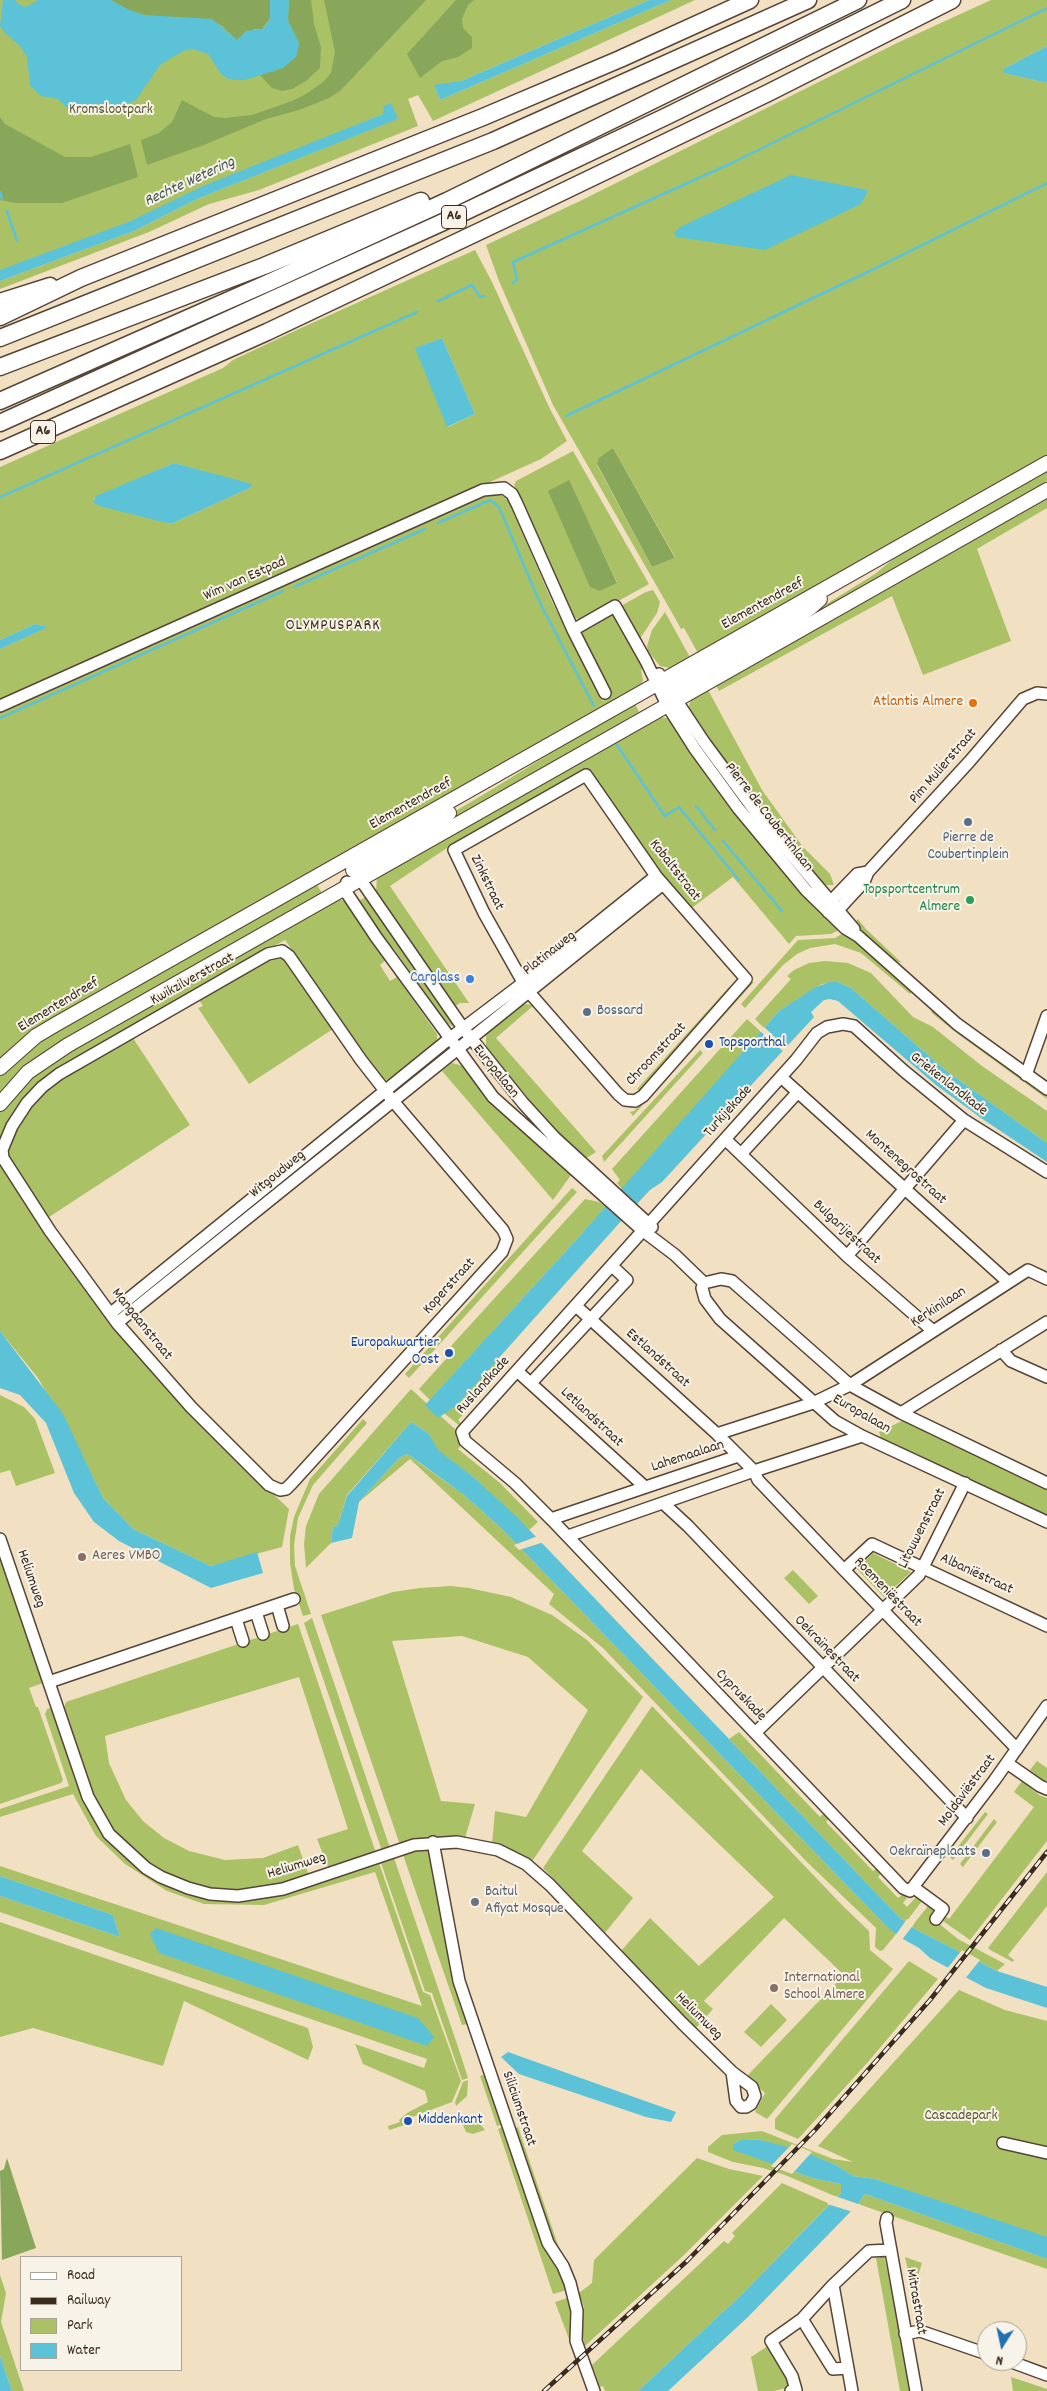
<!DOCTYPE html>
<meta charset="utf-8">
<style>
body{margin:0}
#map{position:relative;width:1047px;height:2391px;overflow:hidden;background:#f2e0c3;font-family:Dekko,sans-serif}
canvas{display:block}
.legend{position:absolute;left:20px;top:2256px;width:162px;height:115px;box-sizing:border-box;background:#f7f3e8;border:1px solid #aca397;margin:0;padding:6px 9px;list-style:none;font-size:15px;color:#3b2a1e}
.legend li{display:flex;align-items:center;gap:10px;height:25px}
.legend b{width:25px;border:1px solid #aca397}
.north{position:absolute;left:977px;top:2321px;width:50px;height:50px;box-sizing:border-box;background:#f7f3e8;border:1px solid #aca397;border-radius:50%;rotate:190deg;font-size:14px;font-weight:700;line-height:20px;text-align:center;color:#3b2a1e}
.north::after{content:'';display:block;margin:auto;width:18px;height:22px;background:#1f6fb2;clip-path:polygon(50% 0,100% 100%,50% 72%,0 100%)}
</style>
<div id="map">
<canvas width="1047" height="2391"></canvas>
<ul class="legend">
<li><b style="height:6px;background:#fff"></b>Road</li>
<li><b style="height:6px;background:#3b2a1e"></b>Railway</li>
<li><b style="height:14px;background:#abc166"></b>Park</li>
<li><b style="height:14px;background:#5bc2d8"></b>Water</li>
</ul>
<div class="north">N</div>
</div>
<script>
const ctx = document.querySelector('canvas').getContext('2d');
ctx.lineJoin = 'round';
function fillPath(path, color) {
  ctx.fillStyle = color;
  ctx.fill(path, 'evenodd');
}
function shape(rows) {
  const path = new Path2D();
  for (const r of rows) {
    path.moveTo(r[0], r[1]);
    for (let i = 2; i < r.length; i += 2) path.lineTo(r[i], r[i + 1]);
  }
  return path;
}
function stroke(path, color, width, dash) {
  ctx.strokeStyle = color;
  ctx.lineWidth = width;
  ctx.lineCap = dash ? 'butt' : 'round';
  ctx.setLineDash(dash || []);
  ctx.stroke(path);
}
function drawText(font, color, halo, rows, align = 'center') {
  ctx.font = font + ' Dekko,sans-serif';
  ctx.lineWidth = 4;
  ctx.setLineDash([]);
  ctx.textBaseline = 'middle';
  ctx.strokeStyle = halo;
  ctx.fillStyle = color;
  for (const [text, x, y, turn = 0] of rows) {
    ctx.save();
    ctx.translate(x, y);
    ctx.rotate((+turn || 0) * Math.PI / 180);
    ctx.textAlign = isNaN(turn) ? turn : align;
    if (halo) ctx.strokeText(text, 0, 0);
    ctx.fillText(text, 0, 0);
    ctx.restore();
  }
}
fillPath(shape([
 [0,0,649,0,461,81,435,87,440,100,671,0,695,0,433,121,418,95,408,99,418,126,259,190,209,204,149,232,0,289,0,281,134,231,197,199,397,119,384,110,383,114,281,157,72,251,0,277],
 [991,0,1047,0,1047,46,1003,69,1005,73,1047,83,1047,458,699,655,684,628,681,629,675,618,553,405,499,281,486,245,578,202,897,43],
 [613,448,675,557,675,558,652,567,597,465],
 [475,250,492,282,549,407,567,441,541,459,490,482,495,493,505,497,509,502,553,604,603,701,612,696,576,631,646,592,653,590,660,602,657,613,635,646,644,668,641,670,643,680,640,687,0,1062,0,649,47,627,35,624,0,640,0,467,223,368,233,360,301,328],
 [442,338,475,414,448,427,416,348],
 [174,463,251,485,250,488,171,524,93,499],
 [573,451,649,584,584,620,570,617,514,485,516,481],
 [568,480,617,582,600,591],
 [1047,468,1047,481,1009,507,773,637,875,574,903,551],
 [1047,495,1047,508,977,549,1011,641,923,675,892,596,719,691,715,683],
 [665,612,691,659,675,669,660,666,648,651,647,646,652,630],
 [707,688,762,790,803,847,830,874,834,885,823,885,773,827,712,745,690,711,689,706,691,700],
 [634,702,639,712,380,863,377,857,486,793],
 [659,717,667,718,673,723,841,929,831,934,796,936,789,944,733,877,689,910,653,863,587,769,447,848,390,886,469,1003,460,1003,454,1007,376,892,377,877],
 [316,883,323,895,51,1049,0,1097,0,1076,32,1045],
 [367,896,416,970,452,1019,456,1028,447,1023,394,949,377,932,357,902],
 [336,899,345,901,351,907,386,960,380,965,390,981,397,977,437,1034,437,1043,390,1081,381,1078,285,940,54,1072,0,1142,0,1112,41,1067],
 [858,919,866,929,902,963,889,959,853,924],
 [845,932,912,991,910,994,861,953,835,944,810,948,797,954,783,965,745,1008,741,1004,798,940,835,938],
 [276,957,286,960,333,1029,249,1084,198,1008,203,1006,199,1000],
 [825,961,848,963,871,973,913,1017,933,1027,982,1066,1047,1111,1047,1143,945,1070,851,988,838,982,822,984,809,992,779,1011,764,1028,755,1019,791,979,787,976,794,970,809,963],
 [752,982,754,982,633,1116,630,1112,634,1111],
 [729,987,732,990,640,1092,637,1089],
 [521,1004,534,1005,496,1038,596,1152,583,1160,564,1143,486,1047,486,1033],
 [933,1009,988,1053,1047,1095,1047,1099,958,1034,933,1014,931,1012],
 [747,1019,761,1032,622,1189,617,1183,620,1180,612,1169],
 [133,1038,190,1125,46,1219,7,1156,8,1143,26,1112,54,1083],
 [700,1050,703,1053,604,1162,602,1156],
 [452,1063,463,1066,574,1171,553,1200,442,1071],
 [0,1161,164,1384,203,1427,289,1509,282,1547,211,1566,133,1529,103,1498,83,1457,38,1378,0,1331],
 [572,1188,577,1192,409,1378,405,1374],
 [585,1199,599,1202,606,1207,430,1400,419,1389,455,1349,451,1346],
 [496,1359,505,1368,458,1420,463,1425,461,1427,444,1413,456,1406],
 [411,1389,457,1431,456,1438,462,1444,458,1449,500,1483,538,1522,529,1530,471,1475,437,1450,428,1433,411,1422,347,1495,338,1525,333,1527,331,1543,306,1568,304,1544,306,1526,319,1494],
 [0,1395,24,1407,35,1419,55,1473,16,1486,10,1470,0,1473],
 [363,1419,367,1423,313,1485,298,1518,294,1545,295,1566,311,1614,303,1616,294,1589,290,1563,290,1536,294,1517,310,1479],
 [904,1420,1047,1486,1047,1519,881,1438,879,1432],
 [407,1454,464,1495,502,1529,887,1927,895,1932,896,1934,883,1950,880,1951,875,1947,876,1928,807,1862,603,1648,549,1604,554,1594,410,1459,359,1502,399,1458],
 [873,1553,911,1572,884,1597,857,1569],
 [0,1556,43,1683,29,1688,36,1707,38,1707,63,1780,61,1783,0,1804],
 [793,1570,818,1596,809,1604,784,1578],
 [451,1586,469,1588,511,1597,552,1615,587,1640,643,1697,531,1863,492,1844,495,1811,526,1817,588,1710,528,1657,462,1636,392,1641,441,1801,475,1804,465,1838,435,1838,400,1845,321,1615,393,1592,420,1588],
 [312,1618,390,1848,385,1850,381,1848,304,1623],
 [298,1624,376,1853,329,1869,317,1839,348,1829,299,1677,105,1736,109,1763,126,1800,143,1821,164,1838,189,1851,225,1860,263,1858,298,1845,309,1876,285,1884,251,1891,217,1890,192,1885,152,1867,115,1835,97,1806,63,1711,66,1702],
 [652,1706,841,1904,869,1931,870,1950,893,1969,767,2119,755,2112,765,2093,746,2077,844,1975,784,1918,704,2001,713,2009,696,2028,686,2020,621,1951,650,1918,699,1966,774,1897,641,1769,582,1851,633,1898,605,1933,543,1868],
 [53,1707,111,1842,143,1871,226,1900,378,1860,423,1992,430,1995,461,2081,452,2102,404,2120,405,2125,389,2130,388,2126,400,2122,399,2120,407,2113,428,2102,425,2091,363,2064,355,2044,424,2068,427,2059,0,1912,0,1896,120,1937,113,1915,0,1876,0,1866,422,2006,375,1872,264,1905,204,1904,167,1891,125,1864,96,1836,73,1794,0,1817,0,1809,69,1786,45,1714,47,1709],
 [160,1953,433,2037,427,2045],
 [739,1732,820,1817,825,1812,830,1817,826,1822,873,1871,878,1867,882,1872,878,1877,898,1898,903,1894,907,1898,903,1903,907,1907,916,1897,922,1901,906,1922,899,1917,729,1739],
 [1037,1761,1047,1768,1047,1781,1044,1781,1030,1770],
 [1022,1781,1039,1795,1047,1798,1047,1841,970,1940,940,1919,943,1915,949,1919,1034,1807,1014,1792],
 [985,1812,988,1814,953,1860,950,1857],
 [994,1819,997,1822,963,1867,960,1864],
 [422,1848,430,1852,485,2072,467,2024,462,2025,402,1852],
 [393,1855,458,2047,468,2078,462,2080,432,1993,425,1991,380,1860],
 [1047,1872,1047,1906,1008,1955,1014,1960,1013,1962,992,1951,988,1948],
 [928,1906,936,1912,932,1918,958,1939,1005,1964,997,1971,915,1929,912,1926],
 [0,1922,308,2028,313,2047,308,2060,184,2001,163,2066,33,2028,0,2037],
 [909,1961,938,1979,868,2062,798,2139,775,2129,775,2119],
 [959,1990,1005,2010,1047,2021,1047,2238,875,2179,853,2176,836,2165,816,2157,761,2140,742,2139,733,2144,792,2171,812,2178,841,2184,841,2193,837,2197,785,2175,763,2168,733,2162,708,2152,708,2147,722,2135,762,2131,833,2159,853,2162,818,2146],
 [771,2004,787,2020,761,2047,744,2032],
 [487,2074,504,2124,497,2126,480,2076],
 [468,2080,467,2096,456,2106,455,2102,463,2082],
 [468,2117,477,2120,485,2130,473,2134,466,2132,460,2118],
 [505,2126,557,2263,567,2290,553,2294,498,2129],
 [518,2127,561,2254,555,2249,513,2129],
 [697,2158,729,2169,763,2176,684,2255,585,2346,582,2334,584,2307,579,2293,592,2283,594,2260],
 [782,2183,830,2204,740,2296,638,2391,605,2391,603,2386,600,2387,592,2365,724,2241,728,2244,735,2236,732,2233],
 [865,2194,1047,2259,1047,2269,858,2204],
 [884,2256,900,2329,911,2391,900,2391,876,2258],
 [905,2257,922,2263,913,2292],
 [0,2275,6,2293,1,2322,24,2391,12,2391,0,2356],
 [567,2298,570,2300,577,2353,575,2355,555,2302],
 [771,2344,789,2377,790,2387,774,2391,758,2391,751,2357],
 [1011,2377,1047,2389,1047,2391,1013,2391]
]), '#abc166');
fillPath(shape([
 [111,0,270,0,270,18,262,29,254,29,237,40,221,25,144,15,129,10],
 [289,0,311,0,314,24,321,47,320,68,306,81,292,89,282,91,272,88,259,74,275,71,299,43,288,21],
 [324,0,426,0,340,91,329,98,299,110,266,119,204,145,147,165,141,140,159,133,172,122,182,100,214,117,225,118,252,115,292,101,306,94,323,82,331,73,335,52],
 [456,0,474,0,468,5,462,19,463,28,472,37,472,48,458,57,442,61,420,78,407,54],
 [0,117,5,124,65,157,91,157,130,144,138,177,62,203,16,203,0,200],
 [613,448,675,558,652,567,597,464,599,458],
 [569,480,617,583,600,591,590,587,548,491],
 [7,2158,36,2248,2,2260,0,2171,4,2169]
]), '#88a75b');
fillPath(shape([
 [3,0,15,0,20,5,26,7,38,0,111,0,129,10,144,15,212,19,237,40,246,31,262,29,267,24,270,18,270,0,289,0,288,21,299,43,298,50,296,57,283,68,245,80,236,80,228,79,221,74,208,54,193,49,183,51,160,65,136,100,121,106,98,104,71,111,58,99,41,96,30,86,27,57,21,47,5,33,0,26],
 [649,0,671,0,440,100,434,85,461,81],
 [1047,46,1047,83,1004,73,1003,69],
 [391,103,398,119,197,199,134,231,0,281,0,270,131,221,203,186,383,114,384,106],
 [791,175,867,190,867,193,861,204,765,250,676,237,674,233,680,227],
 [442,338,475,414,447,427,415,348],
 [174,463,252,484,250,488,171,524,99,506,93,502,96,496],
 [35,624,48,627,0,649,0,640],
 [830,982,838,982,851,988,945,1070,1047,1143,1047,1162,981,1118,936,1085,838,1001,830,999,824,1000,811,1012,814,1017,662,1182,650,1190,622,1220,456,1406,438,1418,425,1405,576,1240,779,1011,816,987],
 [0,1331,63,1414,103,1498,133,1529,211,1566,257,1552,263,1573,211,1588,119,1541,94,1522,74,1493,46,1423,20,1395,0,1388],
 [411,1422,428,1433,438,1450,471,1475,518,1518,899,1917,915,1929,997,1971,1047,1987,1047,2008,986,1988,967,1978,930,1958,919,1948,903,1939,887,1927,502,1529,464,1495,423,1465,407,1454,399,1458,359,1502,352,1538,331,1543,333,1527,338,1525,347,1496],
 [0,1876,113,1915,120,1937,0,1896],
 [156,1928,418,2018,434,2037,427,2046,159,1953,150,1934],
 [508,2052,676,2112,671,2122,646,2117,519,2074,501,2057],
 [742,2139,761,2140,787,2147,790,2146,836,2165,853,2176,875,2179,1047,2237,1047,2259,865,2194,858,2204,749,2316,668,2391,638,2391,740,2296,841,2193,841,2184,812,2178,733,2150,733,2144],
 [0,2356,12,2391,0,2391]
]), '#5bc2d8');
fillPath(shape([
 [764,1027,788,1049,785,1053,760,1031],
 [538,1536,544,1542,519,1550,514,1545],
 [907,1919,914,1924,901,1941,895,1936],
 [962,1950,980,1960,964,1980,946,1970],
 [792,2144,812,2152,792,2174,771,2166],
 [835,2196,861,2205,853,2212,827,2204]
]), '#f2e0c3');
stroke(shape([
 [0,192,2,199],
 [7,211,17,241],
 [513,283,517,279,513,262,734,162,1047,8],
 [438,301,472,285,480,297,484,296],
 [566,416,878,267,1047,183],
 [0,497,417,312],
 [438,523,490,500,499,507,540,603,594,706],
 [294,587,425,529],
 [0,718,283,591],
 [617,745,665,816,679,807,739,880],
 [696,806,715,830],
 [723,841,782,911]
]), '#5bc2d8', 2.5);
const minor = shape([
 [573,630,615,606,646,661,667,705,695,749,738,808,806,890,845,928,858,936,957,1024,1047,1089],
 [659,674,704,742,760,818,854,929],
 [0,706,483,490,504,488,512,494,517,504,573,630,605,693],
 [586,775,656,876,746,979,643,1096,635,1101,625,1100,618,1094,528,991,484,913,454,850,586,775],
 [868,872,857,874,832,900,828,912,839,909,850,897,864,882,868,872,969,762,1023,699,1037,693,1047,694],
 [356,873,463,1028,523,1103,554,1137,652,1227],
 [347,882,344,889,376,937,493,1097,642,1230,675,1255,704,1283],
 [282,951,289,956,361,1060,393,1101,503,1230,507,1239,502,1252,292,1483,286,1489,280,1490,269,1485,191,1407,117,1323,50,1231,3,1158,2,1150,12,1126,27,1103,42,1087,59,1074,268,954,282,951],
 [1026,1075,1047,1016],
 [781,1077,1008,1282],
 [725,1139,847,1256,932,1330],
 [741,1154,798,1092],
 [1047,1172,964,1120,904,1071,854,1026,843,1024,827,1027,817,1033,796,1060,462,1432,465,1441,515,1483,551,1519,903,1888,910,1891,994,1781,1047,1706],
 [847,1256,964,1120],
 [704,1283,702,1288,705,1299,720,1319,835,1421,862,1436,1047,1522],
 [704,1283,721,1279,732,1281,850,1385,901,1413,1047,1483],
 [576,1306,717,1434,754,1471,758,1480,844,1570,1017,1749],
 [111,1313,449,1039,523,983,656,876],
 [117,1323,663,884],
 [1001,1350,1011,1361,1047,1377],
 [517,1371,645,1487],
 [531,1383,627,1280,612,1266],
 [901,1413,1047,1322],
 [717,1434,813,1403,850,1385,1028,1270,1047,1279],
 [663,1503,688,1526,967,1818],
 [551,1519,738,1456],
 [568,1536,754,1471,862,1436],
 [0,1539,88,1797,109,1834,146,1868,161,1877,188,1888,210,1894,238,1896,283,1889,414,1845,457,1842,498,1850,526,1864,550,1885,682,2023,732,2072,752,2087,755,2096,751,2104,746,2107,741,2107,736,2101,732,2072],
 [844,1570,872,1544,1047,1626],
 [277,1605,283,1626],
 [256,1612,263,1634],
 [236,1619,243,1641],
 [49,1682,294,1599],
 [755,1733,919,1575,965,1483],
 [1007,1763,1040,1786,1047,1789],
 [433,1842,459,1981,548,2243,563,2266,570,2283,577,2311,576,2341,594,2391],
 [913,1887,943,1909,936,1919],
 [1003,2143,1047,2153],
 [887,2218,886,2223,916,2391],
 [833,2285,852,2391],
 [905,2334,920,2331,987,2354],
 [1009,2361,1047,2375],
 [848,2368,833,2369,802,2319,833,2285,869,2251,891,2250],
 [791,2391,796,2390,792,2376,771,2341,802,2319]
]);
const major = shape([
 [667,704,670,696,680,685,770,634,810,608,820,599],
 [353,870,449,813],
 [0,1068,36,1036,58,1023,1047,463],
 [0,1104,28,1072,68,1045,1047,490]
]);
const highway = shape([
 [0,302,50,286],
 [0,317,81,278,483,117,620,59,750,0],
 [0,338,493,141,808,0],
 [0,367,264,266,421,201],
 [0,401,270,282,447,201,858,0],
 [0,423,441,223,667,116,902,0],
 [0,451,267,332,535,205,768,93,952,0]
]);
stroke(minor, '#564537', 14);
stroke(major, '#564537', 16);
stroke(highway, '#564537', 19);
stroke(minor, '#fff', 11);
stroke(major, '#fff', 14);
stroke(highway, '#fff', 16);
const rail = shape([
 [544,2391,687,2261,815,2130,930,2000,1047,1852]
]);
stroke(rail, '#3b2a1e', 4.5);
stroke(rail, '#f7f3e8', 2.5, [8]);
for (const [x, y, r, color] of [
 [973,703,5,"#e8710a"],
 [968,822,5,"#5c6f8a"],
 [970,900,5,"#2e9e5b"],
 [470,979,5,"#3f7fe0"],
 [587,1012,5,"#5c6f8a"],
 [709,1044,5,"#1a4fb4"],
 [449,1353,5,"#1a4fb4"],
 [82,1557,5,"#8d6e63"],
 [986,1853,5,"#5c6f8a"],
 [475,1902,5,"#6b7280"],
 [774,1988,5,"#8d6e63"],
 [408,2121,5,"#1a4fb4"]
]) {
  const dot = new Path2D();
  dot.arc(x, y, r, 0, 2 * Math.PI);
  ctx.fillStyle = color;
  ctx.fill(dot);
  stroke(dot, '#f7f3e8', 2);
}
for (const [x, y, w] of [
 [454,217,25],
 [43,432,25]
]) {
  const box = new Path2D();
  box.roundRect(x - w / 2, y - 11.5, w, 23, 4);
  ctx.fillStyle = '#f7f3e8';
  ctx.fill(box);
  stroke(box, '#3b2a1e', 1);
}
drawText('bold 14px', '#3b2a1e', null, [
 ["A6",454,217],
 ["A6",43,432]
]);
drawText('15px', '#5d5734', '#f7f3e8', [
 ["Kromslootpark",111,111],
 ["Cascadepark",961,2117]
]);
drawText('15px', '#3b2a1e', '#f7f3e8', [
 ["Wim van Estpad",245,580,-24],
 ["Elementendreef",763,605,-29],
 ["Pim Mulierstraat",944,767,-49],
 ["Elementendreef",411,805,-29],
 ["Pierre de Coubertinlaan",768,818,52],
 ["Kobaltstraat",674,871,52],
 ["Zinkstraat",486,883,64],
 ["Platinaweg",550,954,-38],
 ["Kwikzilverstraat",193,980,-29],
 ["Elementendreef",59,1006,-31],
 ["Chroomstraat",657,1055,-47],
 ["Europalaan",495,1072,51],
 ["Griekenlandkade",948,1085,38],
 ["Turkijekade",729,1112,-48],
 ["Montenegrostraat",905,1168,42],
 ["Witgoudweg",278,1175,-39],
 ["Bulgarijestraat",846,1233,43],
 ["Koperstraat",450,1287,-48],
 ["Kerkinilaan",939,1308,-33],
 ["Mangaanstraat",141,1325,51],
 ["Estlandstraat",657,1359,42],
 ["Ruslandkade",484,1386,-48],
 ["Europalaan",861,1415,30],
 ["Letlandstraat",591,1418,43],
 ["Lahemaalaan",688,1457,-18],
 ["Litouwenstraat",923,1529,-63],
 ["Albaniëstraat",976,1575,25],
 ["Heliumweg",30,1579,71],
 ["Roemeniëstraat",887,1593,46],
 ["Oekraïnestraat",826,1650,46],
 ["Cypruskade",740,1696,46],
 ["Moldaviëstraat",968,1791,-53],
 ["Heliumweg",297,1867,-17],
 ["Heliumweg",698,2017,45],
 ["Siliciumstraat",518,2109,71],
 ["Mitrastraat",915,2302,80]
]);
drawText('15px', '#c56008', '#f7f3e8', [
 ["Atlantis Almere",963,703]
], 'right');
drawText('15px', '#4e5e75', '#f7f3e8', [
 ["Pierre de",968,839],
 ["Coubertinplein",968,856],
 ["Bossard",597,1012,"left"],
 ["Oekraïneplaats",976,1853,"right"]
]);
drawText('15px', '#27864d', '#f7f3e8', [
 ["Topsportcentrum",960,891],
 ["Almere",960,908]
], 'right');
drawText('15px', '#366cbe', '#f7f3e8', [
 ["Carglass",460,979]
], 'right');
drawText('15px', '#164399', '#f7f3e8', [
 ["Topsporthal",719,1044],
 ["Europakwartier",439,1344,"right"],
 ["Oost",439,1361,"right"],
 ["Middenkant",418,2121]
], 'left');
drawText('15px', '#785e54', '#f7f3e8', [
 ["Aeres VMBO",92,1557],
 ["International",784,1979],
 ["School Almere",784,1996]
], 'left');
drawText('15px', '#5b616d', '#f7f3e8', [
 ["Baitul",485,1893],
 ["Afiyat Mosque",485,1910]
], 'left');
drawText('italic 16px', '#455856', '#f7f3e8', [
 ["Rechte Wetering",190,183,-25]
]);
ctx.letterSpacing = '1px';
drawText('16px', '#3b2a1e', '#f7f3e8', [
 ["OLYMPUSPARK",333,627]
]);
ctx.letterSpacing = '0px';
</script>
